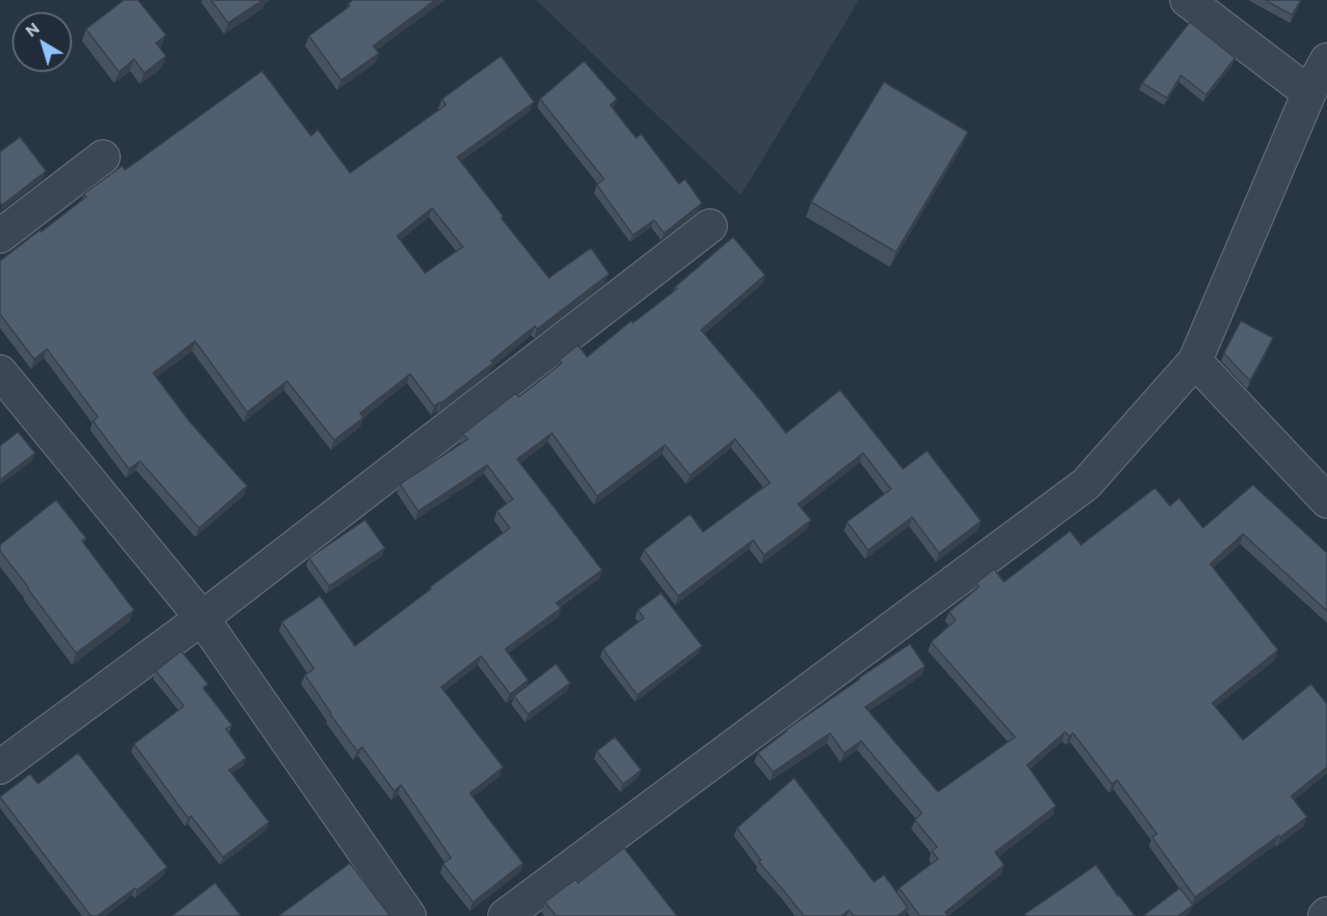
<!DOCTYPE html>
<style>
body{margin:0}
#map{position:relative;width:1327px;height:916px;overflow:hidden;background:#273644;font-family:Commissioner,sans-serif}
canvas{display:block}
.north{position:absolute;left:12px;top:12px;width:60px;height:60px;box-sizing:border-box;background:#202c39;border:2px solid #5d6874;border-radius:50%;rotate:322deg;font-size:16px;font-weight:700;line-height:24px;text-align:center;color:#b9c2cd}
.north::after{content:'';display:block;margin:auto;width:21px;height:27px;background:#90c3fb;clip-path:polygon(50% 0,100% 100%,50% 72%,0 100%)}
</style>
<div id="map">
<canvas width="1327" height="916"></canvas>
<div class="north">N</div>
</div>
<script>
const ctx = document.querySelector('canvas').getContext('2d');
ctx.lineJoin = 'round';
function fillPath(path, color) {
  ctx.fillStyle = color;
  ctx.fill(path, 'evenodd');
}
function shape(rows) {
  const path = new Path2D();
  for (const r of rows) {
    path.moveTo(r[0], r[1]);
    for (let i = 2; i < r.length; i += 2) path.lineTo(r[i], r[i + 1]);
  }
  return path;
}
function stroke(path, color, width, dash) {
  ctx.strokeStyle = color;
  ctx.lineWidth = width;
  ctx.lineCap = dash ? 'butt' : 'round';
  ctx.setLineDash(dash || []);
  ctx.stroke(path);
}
fillPath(shape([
 [536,0,859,0,741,195]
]), '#354351');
const minor = shape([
 [1187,0,1309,93],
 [0,236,103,157],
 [1195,361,1327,501],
 [0,372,202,618,409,916],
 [0,767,202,618,710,226],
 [505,916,1086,484,1195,361,1309,93,1327,60],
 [1325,916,1327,914]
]);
stroke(minor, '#5a6571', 36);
stroke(minor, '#3b4754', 33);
fillPath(shape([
 [202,0,270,0,264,4,263,8,224,34,201,2],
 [353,0,445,0,376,50,379,53,375,63,337,90,305,46,309,36,346,9,348,4],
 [1248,0,1302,0,1290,23],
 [86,29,161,47,160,48,162,68,140,84,130,71,114,83,82,41],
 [1235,58,1232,66,1203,102,1179,82,1164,105,1139,90,1142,83],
 [442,99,530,111,461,161,503,216,502,219,549,278,605,283,534,338,531,335,492,367,490,372,438,413,437,411,431,415,407,383,363,418,360,427,331,450,284,390,244,422,192,351,156,377,189,421,247,486,244,495,195,537,136,470,126,478,90,430,92,423,44,358,31,369,0,328,0,261,41,232,81,201,84,194,125,170,311,136,350,173,439,110,438,108],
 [429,217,456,251,425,273,400,240],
 [540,99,614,107,612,109,636,138,679,184,699,211,661,240,651,227,630,242,594,193,597,185,598,184,537,107],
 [968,132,962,146,890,267,806,217,811,202],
 [765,275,762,284,704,334,786,433,840,390,903,469,978,530,936,562,909,526,865,559,844,531,847,522,884,494,860,462,801,508,807,529,761,564,749,549,675,605,640,559,644,550,703,532,763,487,731,448,686,484,662,454,594,505,548,442,520,463,602,570,599,579,560,607,561,608,558,617,508,653,528,680,526,687,570,683,567,691,525,722,511,704,514,698,506,703,478,665,444,691,500,776,473,797,491,822,523,863,520,872,470,911,440,873,443,864,445,863,398,794,391,800,358,756,353,760,326,723,327,721,301,684,305,675,307,673,279,631,282,622,355,646,429,591,430,587,503,533,494,520,497,511,507,504,484,474,415,520,397,493,400,484,461,444,460,442,463,434,519,397,556,368,559,360,587,357,673,292,675,287],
 [1270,346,1247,389,1221,361,1224,353],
 [1253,485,1327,553,1327,623,1240,544,1213,568,1275,660,1215,707,1243,740,1327,704,1327,773,1294,800,1304,826,1277,846,1275,845,1192,906,1190,912,1185,916,1143,916,1179,888,1149,846,1151,840,1113,789,1109,793,1070,742,1066,745,1062,741,1030,769,1053,815,998,857,1001,874,948,916,910,916,907,912,905,916,795,916,782,899,756,870,757,867,734,836,737,828,874,882,897,893,899,888,931,864,929,860,931,853,911,829,916,819,857,750,840,762,827,743,770,781,754,762,758,753,785,732,786,730,858,680,859,678,925,666,922,675,869,711,938,792,1008,742,928,651,931,642,949,626,945,621,949,612,972,592,976,583,1004,582,1081,545,1170,506,1203,528],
 [86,538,84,543,130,621,72,665,24,600,24,598,0,567,0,545],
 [382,556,326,594,306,566,309,558],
 [638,610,699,653,635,702,600,657,603,649,638,622,635,618],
 [156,671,205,691,232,725,229,733,246,758,243,766,231,774,269,822,266,830,220,865,188,824,185,826,131,752,134,744,179,711,153,679],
 [597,751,641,770,638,778,620,792,594,759],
 [38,784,164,875,135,898,132,895,105,916,82,916,0,808,0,797],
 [578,883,677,916,544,916,542,912,545,902]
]), '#45525f');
fillPath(shape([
 [263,0,270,0,264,4,263,8,224,34,228,23],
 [435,0,445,0,369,56,373,46],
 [1301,0,1302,0,1290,23,1292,15],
 [166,35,161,47,152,55,156,43],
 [379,53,375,63,337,90,341,80],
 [166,56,162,68,140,84,144,73],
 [1235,58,1232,66,1203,102,1206,95],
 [134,59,130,71,114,83,119,72],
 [1181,75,1179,82,1164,105,1167,98],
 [617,99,614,107,607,113,610,105],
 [534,102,530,111,454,166,457,157],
 [968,132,962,146,890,267,896,252],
 [46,171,43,179,0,212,2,205],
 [702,203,699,211,661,240,664,233],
 [432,208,429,217,393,245,397,236],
 [654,220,651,227,630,242,633,235],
 [609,274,605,283,534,338,537,329],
 [765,275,762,284,698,339,701,330],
 [535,326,531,335,492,367,490,372,438,413,441,403,491,361],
 [1273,338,1270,346,1247,389,1250,381],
 [195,341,192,351,150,382,153,373],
 [47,349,44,358,31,369,34,359],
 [410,374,407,383,356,423,360,413],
 [287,381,284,390,244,422,247,412],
 [440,402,437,411,431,415,434,406],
 [363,418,360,427,331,450,334,440],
 [552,433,548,442,514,468,517,459],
 [735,439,731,448,686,484,690,475],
 [665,445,662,454,594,505,597,496],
 [35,453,32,461,0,485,0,480],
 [863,453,860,462,795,513,798,504],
 [140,461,136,470,126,478,129,469],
 [487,465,484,474,415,520,418,511],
 [247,486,244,495,195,537,199,528],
 [912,517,909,526,865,559,868,550],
 [811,520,807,529,761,564,764,555],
 [981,521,978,530,936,562,939,553],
 [1243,534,1240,544,1206,574,1210,564],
 [753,540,749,549,675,605,678,596],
 [385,548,382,556,326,594,329,586],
 [602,570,599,579,553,611,556,603],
 [561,608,558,617,502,658,505,649],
 [134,610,130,621,72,665,76,653],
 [702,646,699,653,635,702,637,695],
 [1278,650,1275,660,1209,712,1212,703],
 [481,656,478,665,438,695,441,687],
 [925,666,922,675,862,716,865,707],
 [528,680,525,689,506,703,510,694],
 [570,683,567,691,525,722,528,714],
 [1065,732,1062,741,1024,774,1027,765],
 [830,733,827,743,770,781,773,772],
 [1073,733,1070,742,1066,745,1069,736],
 [861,741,857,750,840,762,844,753],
 [362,747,358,756,353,760,357,751],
 [246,758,243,766,226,778,229,770],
 [503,767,500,776,467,802,470,793],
 [1327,767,1327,773,1288,805,1291,796],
 [641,770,638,778,620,792,623,784],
 [1117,780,1113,789,1109,793,1112,784],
 [401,785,398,794,391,800,394,791],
 [1056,806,1053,815,991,862,995,852],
 [191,816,188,824,185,826,188,818],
 [1307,817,1304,826,1277,846,1280,837],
 [269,822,266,830,220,865,223,857],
 [1279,835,1275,845,1192,906,1190,912,1185,916,1178,916,1192,905,1195,897],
 [523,863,520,872,470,911,473,902],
 [1004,865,1001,874,947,916,945,912],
 [167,867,164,875,135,898,137,890],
 [135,888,132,895,105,916,97,916],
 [908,908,905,916,897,916],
 [849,910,847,916,841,916]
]), '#38424e');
const building = shape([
 [124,0,138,0,166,35,156,43,166,56,144,73,134,59,119,72,86,29,124,0],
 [211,0,263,0,228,23,211,0],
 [353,0,435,0,373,46,379,53,341,80,309,36,350,6,348,4,353,0],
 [1265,0,1301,0,1292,15,1265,0],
 [1190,22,1235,58,1206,95,1181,75,1167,98,1142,83,1190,22],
 [501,56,534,102,457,157,503,216,501,218,549,278,591,248,609,274,537,329,535,326,491,361,493,363,441,403,440,402,434,406,410,374,360,413,363,418,334,440,287,381,247,412,195,341,153,373,189,421,247,486,199,528,140,461,129,469,93,421,98,417,47,349,34,359,0,314,0,261,40,230,41,232,86,197,84,194,122,166,125,170,262,71,311,136,318,130,350,173,446,105,442,99,501,56],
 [432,208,463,247,425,273,397,236,432,208],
 [584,61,617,99,610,105,636,138,641,134,679,184,685,179,702,203,664,233,654,220,633,235,597,185,604,179,540,99,584,61],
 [884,82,968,132,896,252,811,202,884,82],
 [20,137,46,171,2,205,0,202,0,152,20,137],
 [733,237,765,275,701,330,761,401,786,433,840,390,903,469,927,451,981,521,939,553,912,517,868,550,847,522,891,489,863,453,798,504,811,520,764,555,753,540,678,596,644,550,690,514,703,532,770,483,735,439,690,475,665,445,597,496,552,433,517,459,602,570,556,603,561,608,505,649,528,680,510,694,481,656,441,687,503,767,470,793,491,822,523,863,473,902,443,864,451,858,401,785,394,791,362,747,357,751,330,714,331,713,305,675,314,669,282,622,320,596,355,646,431,589,430,587,510,528,497,511,513,499,487,465,418,511,400,484,468,439,463,434,516,393,519,397,562,363,559,360,578,345,587,357,631,321,633,323,677,289,675,287,733,237],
 [1241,321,1273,338,1250,381,1224,353,1241,321],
 [18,432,35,453,0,480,0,446,18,432],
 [1253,485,1327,553,1327,611,1243,534,1210,564,1278,650,1212,703,1243,740,1311,684,1327,704,1327,767,1291,796,1307,817,1280,837,1279,835,1195,897,1152,837,1157,834,1117,780,1112,784,1073,733,1069,736,1065,732,1027,765,1056,806,995,852,1004,865,945,912,948,916,920,916,899,888,938,859,932,851,937,847,915,820,922,813,861,741,844,753,830,733,773,772,758,753,787,731,786,730,860,679,859,678,910,644,925,666,865,707,938,792,1015,737,931,642,956,620,949,612,979,587,976,583,994,569,1004,582,1070,531,1081,545,1155,488,1170,506,1179,498,1203,528,1253,485],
 [56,500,86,538,82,541,134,610,76,653,28,589,29,588,0,551,0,545,56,500],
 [365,520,385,548,329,586,309,558,365,520],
 [661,593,702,646,637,695,603,649,644,618,638,610,661,593],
 [181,651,208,684,203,688,232,725,226,729,246,758,229,770,269,822,223,857,191,816,188,818,134,744,184,706,156,671,181,651],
 [556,664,570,683,528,714,514,696,556,664],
 [615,737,641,770,623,784,597,751,615,737],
 [78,753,167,867,137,890,135,888,97,916,91,916,0,797,30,774,38,784,78,753],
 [794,778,874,882,884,875,908,908,897,916,854,916,849,910,841,916,804,916,784,891,759,862,761,860,737,828,794,778],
 [624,848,677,916,556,916,545,902,576,879,578,883,624,848],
 [350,863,390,916,280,916,280,915,350,863],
 [1096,865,1118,896,1119,895,1135,916,1026,916,1025,914,1096,865],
 [215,883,241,916,172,916,215,883],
 [1180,888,1193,905,1178,916,1143,916,1180,888]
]);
fillPath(building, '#505f6f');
stroke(building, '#38424e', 1.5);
</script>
